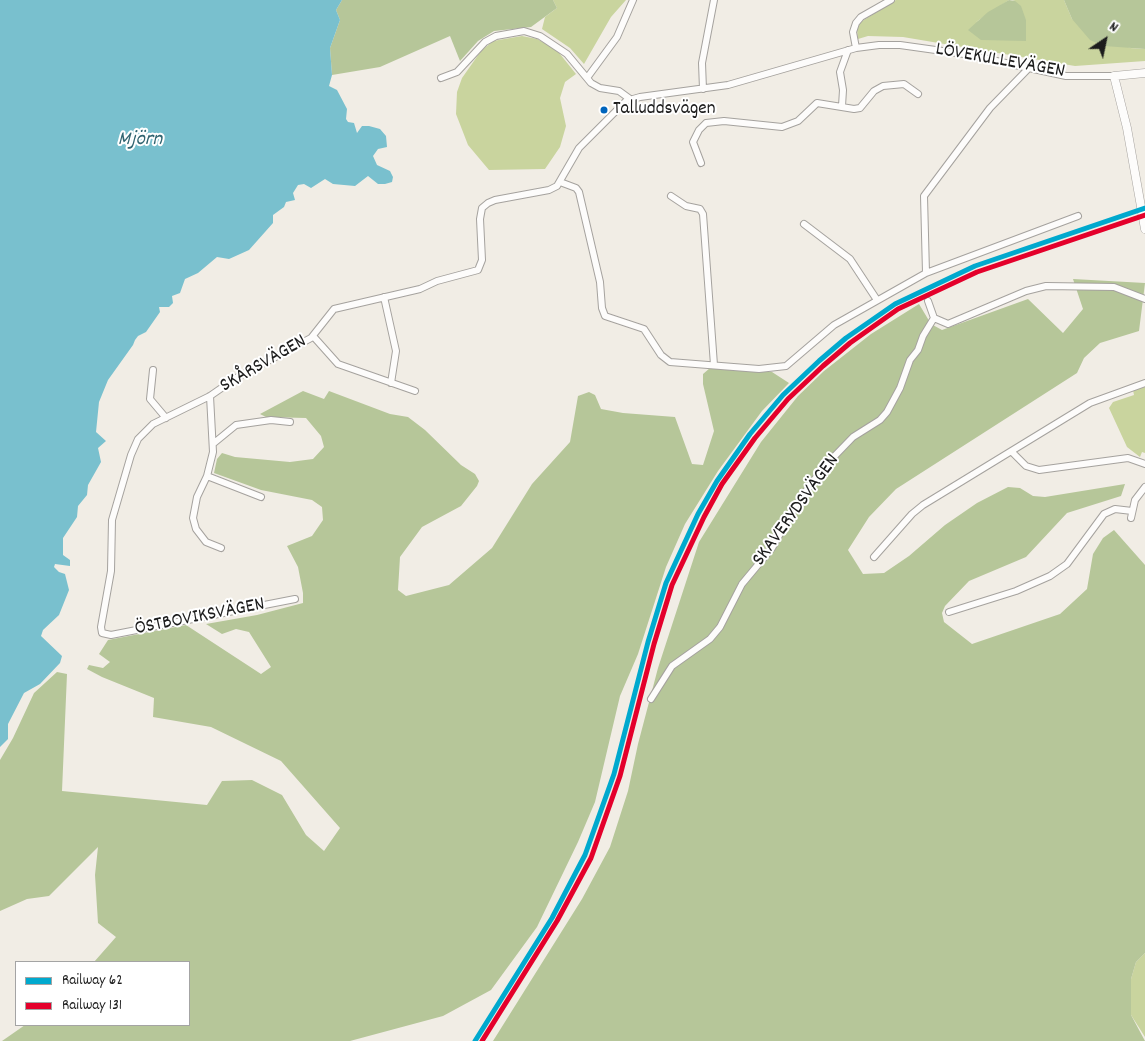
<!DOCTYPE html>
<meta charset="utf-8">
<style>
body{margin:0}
#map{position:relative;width:1145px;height:1041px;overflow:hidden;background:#f1ede5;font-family:Dekko,sans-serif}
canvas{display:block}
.legend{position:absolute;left:15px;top:961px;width:175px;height:65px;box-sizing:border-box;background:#fff;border:1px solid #a4a4a4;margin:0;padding:6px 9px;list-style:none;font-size:15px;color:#1c1c1c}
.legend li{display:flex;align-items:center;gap:10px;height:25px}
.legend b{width:25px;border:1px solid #a4a4a4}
.north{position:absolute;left:1080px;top:15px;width:50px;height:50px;-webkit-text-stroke:4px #fff;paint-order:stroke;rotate:34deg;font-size:14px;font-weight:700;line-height:20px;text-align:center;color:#1c1c1c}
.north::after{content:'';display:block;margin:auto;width:18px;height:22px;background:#1c1c1c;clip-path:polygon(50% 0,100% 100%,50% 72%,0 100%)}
</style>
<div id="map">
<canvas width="1145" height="1041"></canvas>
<ul class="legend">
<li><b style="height:6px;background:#00a9ce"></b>Railway 62</li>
<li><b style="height:6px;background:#e4002b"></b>Railway 131</li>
</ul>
<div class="north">N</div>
</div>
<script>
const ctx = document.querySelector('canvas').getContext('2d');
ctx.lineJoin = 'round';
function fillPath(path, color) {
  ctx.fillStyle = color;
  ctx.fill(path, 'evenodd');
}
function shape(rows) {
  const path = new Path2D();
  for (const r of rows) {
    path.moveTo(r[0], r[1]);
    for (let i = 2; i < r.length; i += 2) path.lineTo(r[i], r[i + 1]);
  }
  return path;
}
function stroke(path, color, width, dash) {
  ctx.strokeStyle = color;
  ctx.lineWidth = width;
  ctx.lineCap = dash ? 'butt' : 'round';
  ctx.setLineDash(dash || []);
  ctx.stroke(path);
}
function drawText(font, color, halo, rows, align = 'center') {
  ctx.font = font + ' Dekko,sans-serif';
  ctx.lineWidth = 4;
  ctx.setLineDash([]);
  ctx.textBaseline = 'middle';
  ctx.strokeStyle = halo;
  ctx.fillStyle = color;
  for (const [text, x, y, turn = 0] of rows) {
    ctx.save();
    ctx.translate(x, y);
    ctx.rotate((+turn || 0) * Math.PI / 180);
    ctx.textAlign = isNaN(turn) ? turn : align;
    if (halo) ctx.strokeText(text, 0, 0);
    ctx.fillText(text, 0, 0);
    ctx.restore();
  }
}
fillPath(shape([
 [553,0,626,0,611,17,584,64,570,48,542,29,545,17,557,8],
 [896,0,1009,0,976,22,1015,1,1012,0,1064,0,1072,19,1130,48,1145,49,1145,61,1075,66,903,37,868,36,858,39,857,30,859,23],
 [522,36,537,39,556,49,576,74,565,82,560,98,566,126,560,147,545,169,489,170,468,145,456,114,457,92,462,78,481,51,493,41],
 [1145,387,1145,453,1142,452,1140,457,1127,447,1109,408,1113,402,1134,395,1133,390],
 [1145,953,1145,1037,1131,1015,1131,979,1136,962]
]), '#c9d49e');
fillPath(shape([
 [342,0,553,0,557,8,531,27,494,31,478,41,460,61,450,36,380,67,332,75,330,48,340,20,336,10],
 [1009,0,1015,1,1021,6,1026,20,1026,41,981,40,968,30,988,12],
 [1064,0,1145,0,1145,49,1104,46,1090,40,1072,19],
 [1073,279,1145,283,1139,331,1100,343,1084,358,1077,373,896,489,869,517,848,550,863,574,884,573,909,556,945,525,977,503,1008,487,1020,488,1033,496,1045,497,1125,484,1121,496,1067,513,1026,557,969,581,945,606,942,613,944,622,972,644,1060,614,1087,589,1093,554,1103,538,1114,530,1145,565,1145,953,1136,962,1131,979,1131,1015,1145,1041,493,1041,582,899,610,847,628,791,638,744,658,668,699,542,761,442,798,396,824,371,871,334,919,304,931,324,942,330,1028,299,1063,333,1083,309],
 [710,368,772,372,789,383,762,411,718,471,685,524,666,567,638,654,620,696,595,802,578,842,537,927,491,990,443,1016,350,1041,2,1041,25,1025,189,1025,189,962,94,962,116,937,98,923,95,875,98,847,49,896,27,899,0,911,0,760,13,738,34,693,57,672,67,674,62,791,207,805,222,781,252,780,282,795,306,835,324,851,340,828,281,761,211,727,153,717,154,698,102,677,87,669,89,665,103,668,110,662,99,654,108,640,186,625,261,674,271,667,249,632,236,629,222,634,206,624,257,615,303,603,303,593,298,567,287,546,312,536,323,520,322,507,312,500,261,490,214,473,217,459,222,453,235,457,290,462,313,459,324,447,321,436,306,418,266,417,260,414,303,391,324,399,329,391,390,414,408,417,425,430,461,465,475,474,479,481,477,486,461,506,422,527,400,557,398,590,406,596,449,585,492,548,532,484,570,442,578,396,589,392,595,395,601,409,623,413,675,417,692,464,703,465,714,431,703,384,703,374]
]), '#b6c699');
fillPath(shape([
 [0,0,342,0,336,10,340,20,330,48,332,75,329,86,337,90,347,109,346,119,348,122,354,123,357,133,362,126,369,126,380,129,386,136,387,147,378,149,373,156,377,165,390,171,393,177,392,182,385,184,378,184,368,176,355,186,333,184,325,179,311,188,304,184,298,185,293,193,295,200,286,202,284,207,273,215,273,223,249,250,229,259,217,257,198,273,185,279,180,293,172,296,173,303,169,307,159,307,160,312,146,332,138,336,135,340,133,345,108,380,99,402,96,432,106,441,98,448,101,462,88,485,87,495,78,506,77,517,63,538,63,555,70,560,70,566,55,564,54,567,59,572,65,574,69,590,59,615,43,630,41,636,62,656,60,663,40,684,24,693,8,724,8,739,0,747]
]), '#79c0ce');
const minor = shape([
 [856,48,853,32,856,23,861,17,891,0],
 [441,78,457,72,485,42,496,36,524,31,540,36,567,54,591,83,600,88,619,91,630,99],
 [587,78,617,37,633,0],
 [703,89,702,63,714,0],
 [842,106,843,90,840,72,848,50],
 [701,163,693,142,699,130,706,123,724,121,782,127,798,121,817,103,854,109,860,108,874,91,883,86,904,84,918,94],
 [560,182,576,188,579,192,600,282,602,308,605,316,644,329,661,355,670,362,759,369,786,366,834,325,926,273,924,196,990,108,1028,69],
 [671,196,686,206,700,209,703,214,714,365],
 [804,224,850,259,877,300],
 [926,273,1078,216],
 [384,297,396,351,391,383],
 [928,301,934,318,948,324,1026,291,1046,286,1114,287,1145,299],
 [313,336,338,364,415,391],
 [153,370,150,399,166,418],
 [210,396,213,452,207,476,197,497,193,518,196,529,206,542,221,548],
 [214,443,236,425,271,420,290,422],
 [1012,452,1026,466,1039,470,1128,458,1145,464],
 [207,476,261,497],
 [1131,518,1135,500,1145,487],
 [874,557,912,514,923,505,1090,403,1145,383],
 [295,599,111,635,102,633,101,627,111,571,112,520,131,455,138,439,153,424,210,396,236,378,311,338,334,309,420,289,437,281,478,270,482,260,480,219,482,208,488,203,495,200,549,190,557,186,579,148,626,101,640,97,728,85,856,48,879,45,900,45,964,54,1066,76,1114,76],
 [949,612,1016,591,1050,576,1067,564,1104,514,1115,509,1132,511],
 [651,699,672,666,710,639,720,627,742,584,772,548,796,505,823,468,853,437,880,420,887,412,900,388,910,360,918,350,923,336,934,318]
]);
const tertiary = shape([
 [1145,73,1114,76,1127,128,1145,229]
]);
stroke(minor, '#a5a29e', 8);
stroke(tertiary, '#a5a29e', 9);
stroke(minor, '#fdfcfb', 6);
stroke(tertiary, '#fdfcfb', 8);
stroke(shape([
 [475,1041,552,918,585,855,614,774,648,642,666,583,698,514,717,481,750,434,783,395,819,361,846,338,895,304,975,266,1145,208]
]), '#00a9ce', 5);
stroke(shape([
 [482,1041,557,921,591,858,620,776,654,644,672,585,704,517,722,484,755,438,788,399,823,366,850,343,898,309,977,272,1145,215]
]), '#e4002b', 5);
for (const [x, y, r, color] of [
 [604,110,4.5,"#0065bd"]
]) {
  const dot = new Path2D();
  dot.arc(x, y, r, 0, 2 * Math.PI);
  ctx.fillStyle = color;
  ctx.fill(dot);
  stroke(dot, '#fff', 2);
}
drawText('19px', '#1c1c1c', '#fff', [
 ["Talluddsvägen",613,110]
], 'left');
drawText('20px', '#1c1c1c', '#fff', [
 ["LÖVEKULLEVÄGEN",1000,62,10],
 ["SKÅRSVÄGEN",264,365,-30],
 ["SKAVERYDSVÄGEN",797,511,-54],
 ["ÖSTBOVIKSVÄGEN",200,618,-11]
]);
drawText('italic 21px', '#306470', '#fff', [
 ["Mjörn",140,141]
]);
</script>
